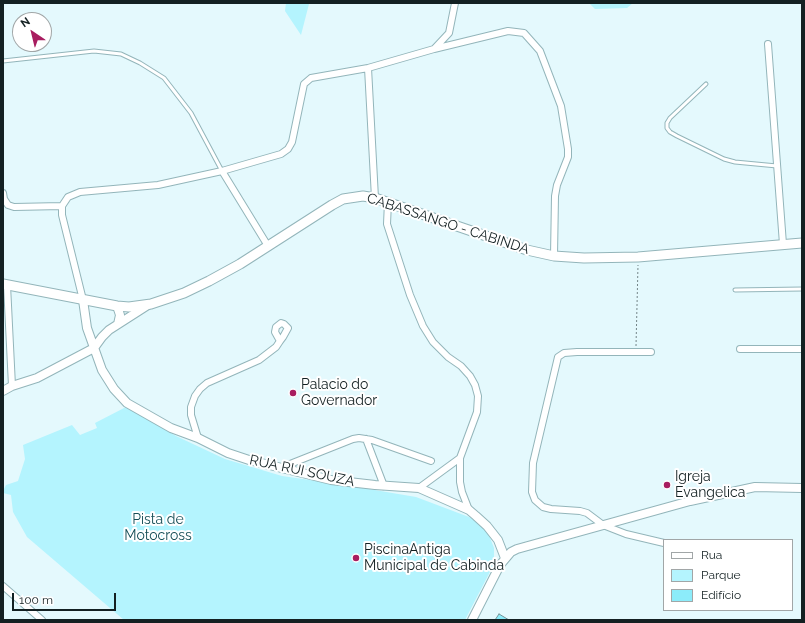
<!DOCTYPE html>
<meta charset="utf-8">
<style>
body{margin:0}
#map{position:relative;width:805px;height:623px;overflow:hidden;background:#e4f9fd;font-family:Raleway,sans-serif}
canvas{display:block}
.frame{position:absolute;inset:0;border:4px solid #132022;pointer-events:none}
.legend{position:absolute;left:663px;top:539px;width:130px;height:72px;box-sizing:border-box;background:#fff;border:1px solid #a1a6a7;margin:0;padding:5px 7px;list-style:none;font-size:12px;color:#132022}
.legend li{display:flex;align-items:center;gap:8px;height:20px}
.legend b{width:20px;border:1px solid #a1a6a7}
.north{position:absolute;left:12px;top:12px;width:40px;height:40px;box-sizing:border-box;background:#fff;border:1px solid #a1a6a7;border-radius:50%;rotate:325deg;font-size:11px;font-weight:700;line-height:16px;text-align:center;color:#132022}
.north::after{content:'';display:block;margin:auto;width:14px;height:18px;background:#a81d60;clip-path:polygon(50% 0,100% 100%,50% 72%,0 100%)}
.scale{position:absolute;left:12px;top:593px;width:104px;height:18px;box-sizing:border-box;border:2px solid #132022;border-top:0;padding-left:5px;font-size:12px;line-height:14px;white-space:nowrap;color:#132022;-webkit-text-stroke:3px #fff;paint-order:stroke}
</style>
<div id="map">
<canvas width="805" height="623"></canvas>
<div class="frame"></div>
<ul class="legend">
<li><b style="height:5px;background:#fff"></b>Rua</li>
<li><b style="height:11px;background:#b4f4fe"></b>Parque</li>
<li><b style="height:11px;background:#8cecfa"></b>Edifício</li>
</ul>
<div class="north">N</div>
<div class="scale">100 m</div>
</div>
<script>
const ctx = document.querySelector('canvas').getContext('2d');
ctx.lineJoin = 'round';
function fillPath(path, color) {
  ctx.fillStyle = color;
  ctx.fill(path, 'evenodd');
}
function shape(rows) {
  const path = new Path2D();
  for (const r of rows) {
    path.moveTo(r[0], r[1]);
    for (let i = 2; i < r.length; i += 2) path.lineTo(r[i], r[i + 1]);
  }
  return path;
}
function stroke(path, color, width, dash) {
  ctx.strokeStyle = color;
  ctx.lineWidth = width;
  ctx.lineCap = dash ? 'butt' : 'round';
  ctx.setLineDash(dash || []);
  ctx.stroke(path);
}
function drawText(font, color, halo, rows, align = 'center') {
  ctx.font = font + ' Raleway,sans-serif';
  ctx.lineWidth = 4;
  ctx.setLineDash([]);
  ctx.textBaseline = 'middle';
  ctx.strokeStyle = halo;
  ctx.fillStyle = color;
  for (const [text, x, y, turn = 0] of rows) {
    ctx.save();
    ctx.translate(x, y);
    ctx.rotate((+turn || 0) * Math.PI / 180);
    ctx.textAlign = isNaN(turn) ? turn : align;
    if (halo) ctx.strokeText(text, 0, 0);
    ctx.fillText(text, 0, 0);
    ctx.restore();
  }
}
fillPath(shape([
 [286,3,314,3,309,4,301,35,285,11],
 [589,3,633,3,627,8,595,9],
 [126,407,176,436,225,459,282,476,345,485,416,497,469,517,480,523,489,535,494,548,494,564,465,620,124,620,27,537,13,512,11,495,3,493,3,491,6,485,18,481,25,459,23,445,72,425,80,435,97,428,95,423]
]), '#b4f4fe');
const building = shape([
 [499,614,509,620,495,620,499,614]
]);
fillPath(building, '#8cecfa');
stroke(building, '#729398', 1);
const lane = shape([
 [3,61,94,51,121,54,140,63,164,78,191,113,222,171],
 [706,84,670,118,667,123,667,128,670,132,677,136,724,159,735,162,777,166],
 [735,290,802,289]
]);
const street = shape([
 [768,44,783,244],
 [434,49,508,31,524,33,540,51,561,106,568,149,568,157,557,185,555,196,554,256],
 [368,68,375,198],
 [222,171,268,246],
 [3,193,4,199,8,205,14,207,62,206],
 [388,202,387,224,410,295,423,326,433,342,448,357,461,366,470,376,475,385,478,396,477,412,460,458,419,488],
 [7,285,12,386],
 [83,300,62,215,62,206,68,197,80,192,158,185,222,171,281,154,288,149,292,142,304,84,311,78,368,68,434,49,449,33,455,3],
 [740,349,802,349],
 [651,352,577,352,564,353,558,357,533,463,532,492,535,500,543,507,551,509,580,511,587,513,603,525,626,534,664,543],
 [198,438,191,415,191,407,195,396,200,389,207,383,259,360,276,347,280,341,283,337,288,328,284,324,281,323,276,327,275,332,280,341],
 [366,439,384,486],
 [460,458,460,482,462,492,469,510],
 [280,468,353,439,359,438,372,440,431,461],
 [3,586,42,620]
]);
const secondary = shape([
 [83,300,87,328,102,370,114,389,127,403,171,428,198,438,228,453,249,460,331,480,375,485,419,488,469,510,476,516,487,526,498,540,505,558],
 [117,306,120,315,118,324],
 [3,391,12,386,37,378,94,348,102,337,109,330,148,305],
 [472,620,500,565,511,552,517,549,690,501,755,487,802,488]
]);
const primary = shape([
 [3,284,117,306,129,307,151,304,184,293,209,281,240,264,332,205,343,199,363,196,375,198,527,250,554,256,584,258,638,257,802,243]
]);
stroke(lane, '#93b5ba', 5);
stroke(street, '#93b5ba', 8);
stroke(secondary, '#93b5ba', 10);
stroke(primary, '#93b5ba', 11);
stroke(shape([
 [636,346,638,265]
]), '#748588', 1, [2, 2]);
stroke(lane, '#fff', 3);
stroke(street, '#fff', 6);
stroke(secondary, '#fff', 8);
stroke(primary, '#fff', 9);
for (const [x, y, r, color] of [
 [293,393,4,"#a81d60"],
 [667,485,4,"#a81d60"],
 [356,558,4,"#a81d60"]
]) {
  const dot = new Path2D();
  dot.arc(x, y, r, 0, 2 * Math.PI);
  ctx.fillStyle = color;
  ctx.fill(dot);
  stroke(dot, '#fff', 1.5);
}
drawText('14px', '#132022', '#fff', [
 ["CABASSANGO - CABINDA",448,224,18],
 ["RUA RUI SOUZA",302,471,12]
]);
drawText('14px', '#132022', '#fff', [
 ["Palacio do",301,385],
 ["Governador",301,401],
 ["Igreja",675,477],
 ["Evangelica",675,493],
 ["PiscinaAntiga",364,550],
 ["Municipal de Cabinda",364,566]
], 'left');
drawText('14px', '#164f57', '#fff', [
 ["Pista de",158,520],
 ["Motocross",158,536]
]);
</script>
